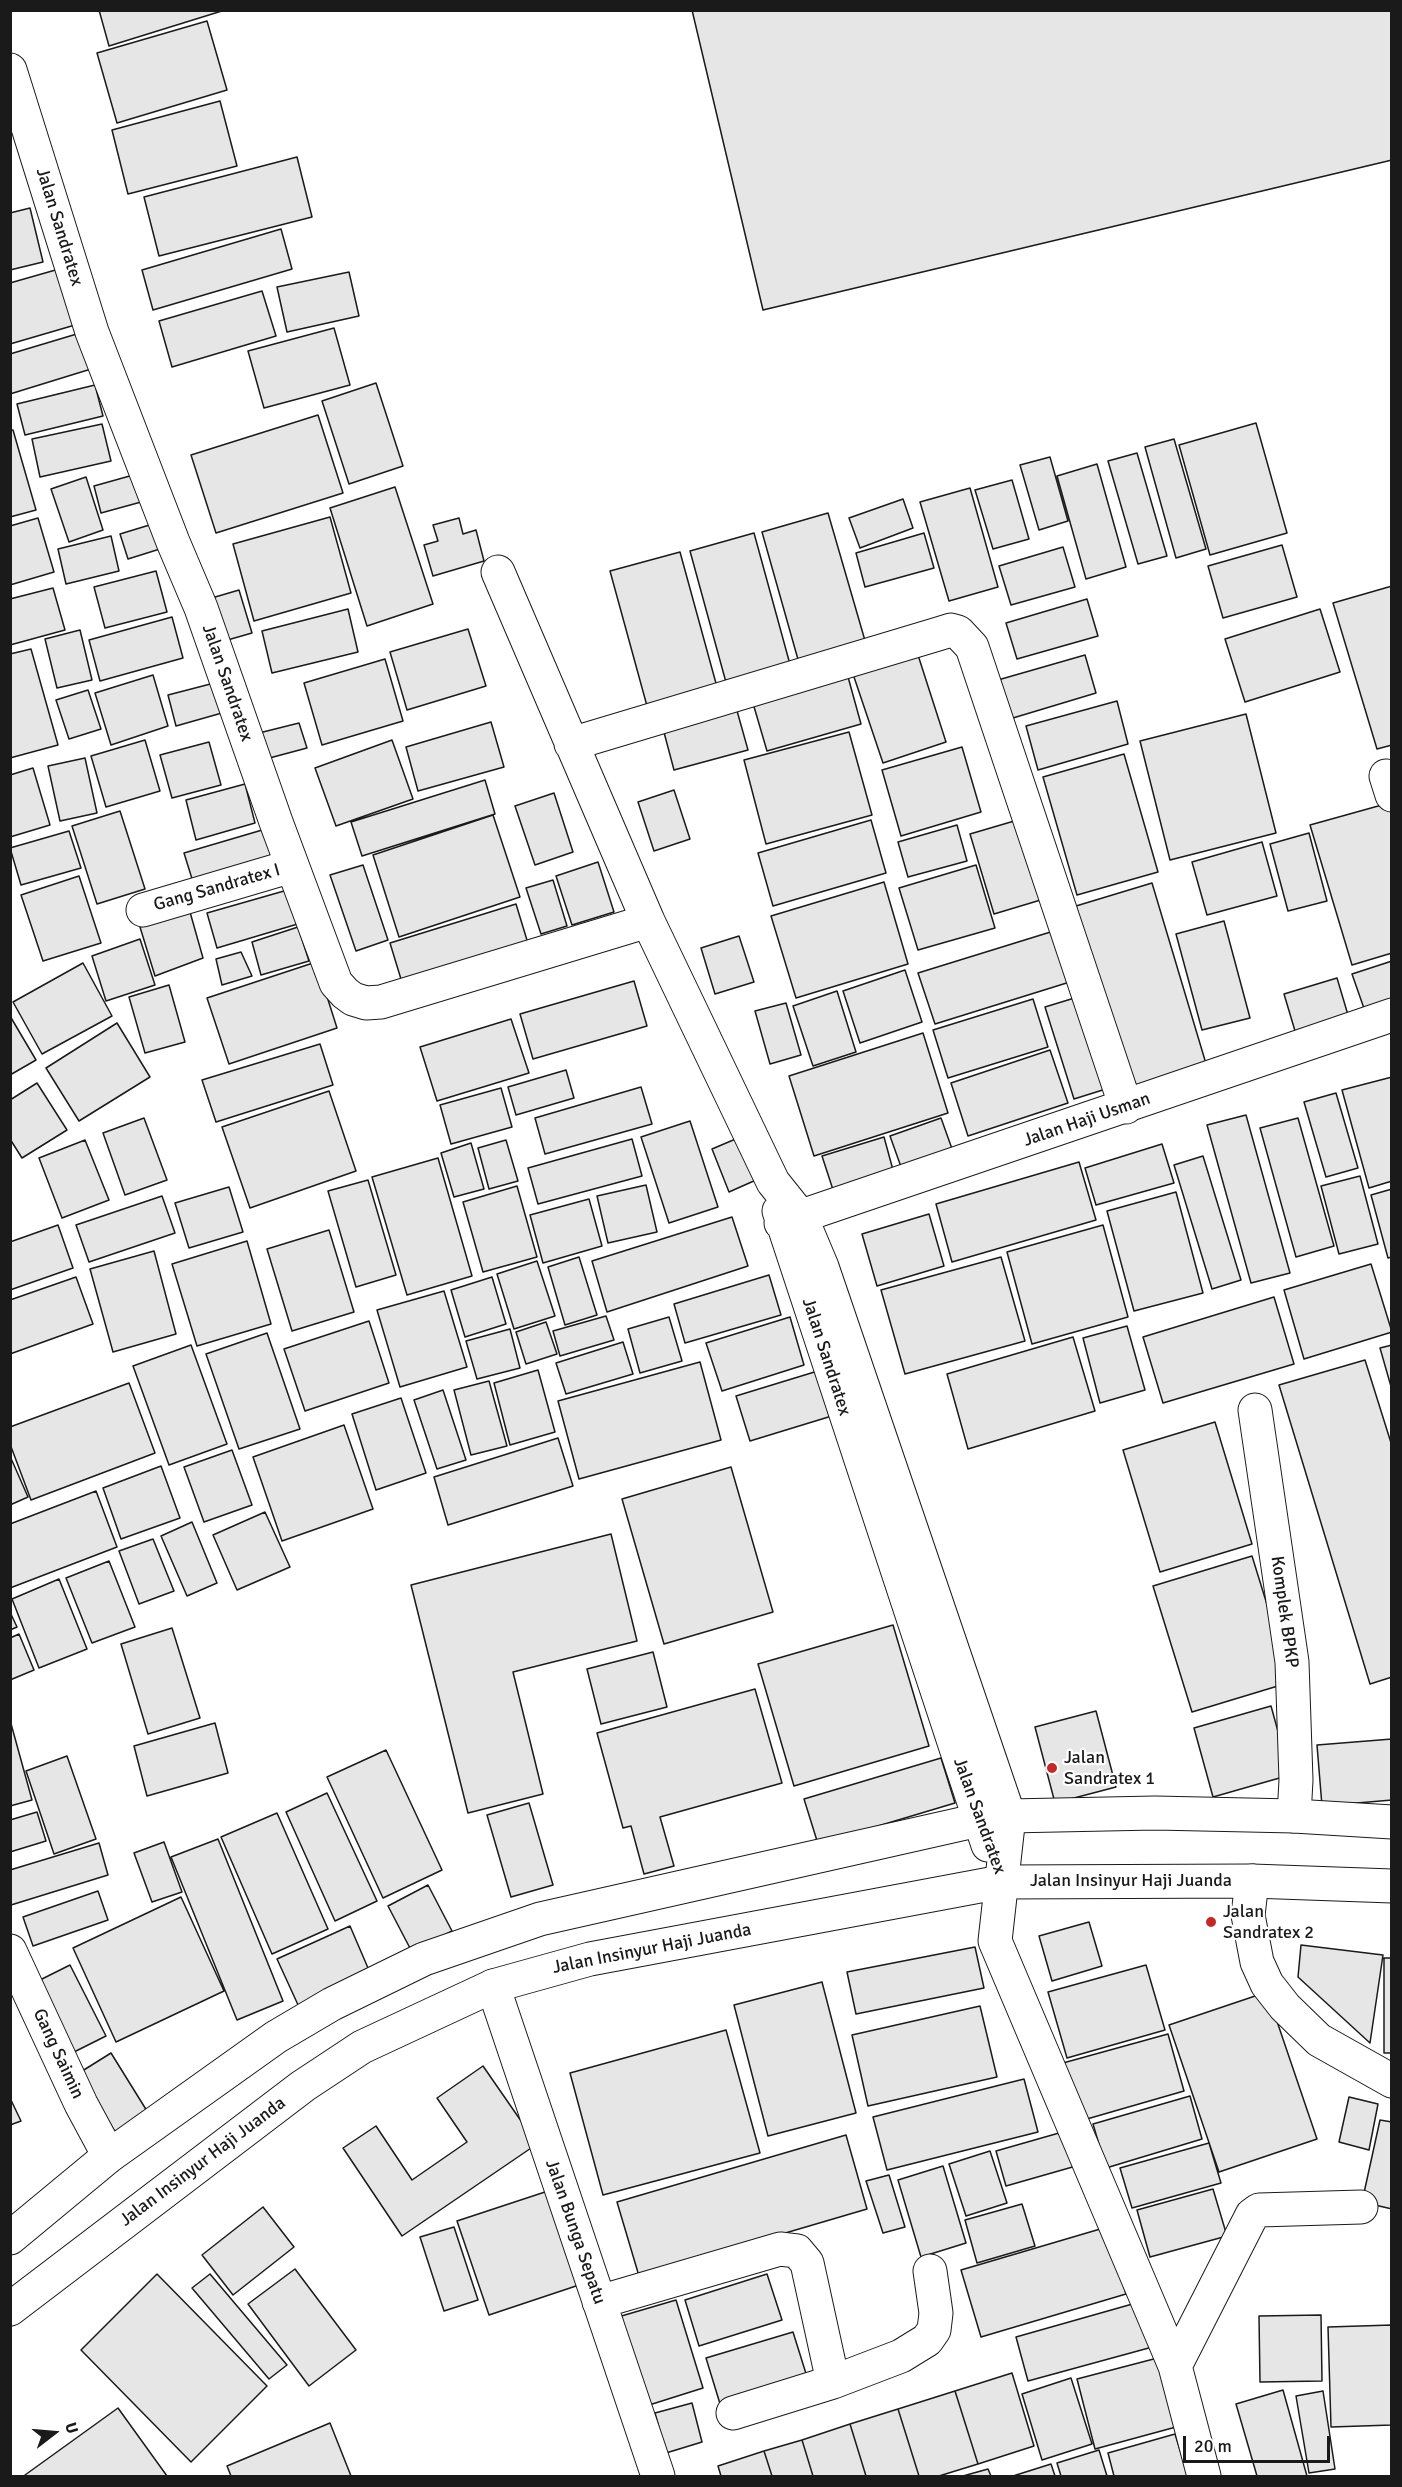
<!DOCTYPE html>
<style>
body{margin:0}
#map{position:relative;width:1402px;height:2487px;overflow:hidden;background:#fff;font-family:Signika,sans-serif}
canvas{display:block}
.frame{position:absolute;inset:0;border:12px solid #1a1a1a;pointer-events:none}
.north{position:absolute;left:24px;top:2403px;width:60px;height:60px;-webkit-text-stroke:4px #fff;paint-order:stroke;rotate:74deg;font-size:16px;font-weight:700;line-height:24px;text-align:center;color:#1a1a1a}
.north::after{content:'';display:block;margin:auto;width:21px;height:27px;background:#1a1a1a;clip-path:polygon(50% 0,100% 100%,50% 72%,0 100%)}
.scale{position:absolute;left:1183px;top:2436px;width:147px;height:27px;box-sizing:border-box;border:3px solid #1a1a1a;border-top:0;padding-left:8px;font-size:18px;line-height:21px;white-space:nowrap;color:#1a1a1a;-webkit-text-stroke:4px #fff;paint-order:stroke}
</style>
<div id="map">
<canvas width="1402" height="2487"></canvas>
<div class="frame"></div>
<div class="north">U</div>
<div class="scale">20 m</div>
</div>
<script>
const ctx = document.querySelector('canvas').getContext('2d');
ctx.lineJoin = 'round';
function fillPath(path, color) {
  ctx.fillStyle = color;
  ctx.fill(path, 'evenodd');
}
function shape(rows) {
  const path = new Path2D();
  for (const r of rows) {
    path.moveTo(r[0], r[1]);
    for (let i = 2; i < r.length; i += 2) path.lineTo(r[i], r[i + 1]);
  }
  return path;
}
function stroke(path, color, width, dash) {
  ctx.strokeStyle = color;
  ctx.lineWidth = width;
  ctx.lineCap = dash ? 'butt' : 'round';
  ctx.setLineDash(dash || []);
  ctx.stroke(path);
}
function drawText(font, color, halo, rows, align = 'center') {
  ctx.font = font + ' Signika,sans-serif';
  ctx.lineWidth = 4.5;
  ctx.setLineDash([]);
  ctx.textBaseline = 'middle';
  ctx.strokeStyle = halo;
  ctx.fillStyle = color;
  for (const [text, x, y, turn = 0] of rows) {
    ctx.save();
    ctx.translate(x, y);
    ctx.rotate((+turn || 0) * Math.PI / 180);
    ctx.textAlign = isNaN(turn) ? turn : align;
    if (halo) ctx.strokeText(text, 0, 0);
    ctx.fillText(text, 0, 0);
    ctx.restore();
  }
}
const building = shape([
 [99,10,225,10,109,46,99,10],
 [692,10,1392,10,1392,160,763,310,692,10],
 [207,21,227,90,117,123,97,53,207,21],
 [220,101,237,166,128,194,112,130,220,101],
 [297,157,312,217,159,256,144,197,297,157],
 [30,208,43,262,10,270,10,213,30,208],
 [281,229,292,269,153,310,142,270,281,229],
 [59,269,75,325,10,344,10,283,59,269],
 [349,272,359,316,287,332,277,287,349,272],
 [262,291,276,336,172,367,159,321,262,291],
 [334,328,350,385,264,408,248,351,334,328],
 [80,333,91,369,10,394,10,354,80,333],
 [376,383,403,466,349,484,322,401,376,383],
 [95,385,103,416,25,435,17,404,95,385],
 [318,415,343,493,216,533,191,455,318,415],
 [1256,423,1287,533,1210,555,1179,445,1256,423],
 [102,424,111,461,40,477,32,439,102,424],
 [10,430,13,430,36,510,10,517,10,430],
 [1174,439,1206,549,1176,558,1145,447,1174,439],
 [1137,453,1167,556,1138,564,1108,461,1137,453],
 [1050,457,1068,521,1039,530,1020,465,1050,457],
 [1097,464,1126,567,1086,579,1057,476,1097,464],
 [144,472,152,499,101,513,94,486,144,472],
 [86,477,103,530,69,542,51,489,86,477],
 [1012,480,1029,539,993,549,975,490,1012,480],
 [395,487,433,604,367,626,330,508,395,487],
 [970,488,998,587,949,601,920,502,970,488],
 [903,499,913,528,860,548,849,518,903,499],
 [828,513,866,644,799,663,762,532,828,513],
 [330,517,351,593,254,621,233,544,330,517],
 [38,518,54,572,10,585,10,526,38,518],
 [459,518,463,534,476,530,484,561,433,576,424,545,438,541,433,525,459,518],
 [156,523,163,548,128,559,120,534,156,523],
 [754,533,791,668,727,686,690,551,754,533],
 [924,533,934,568,865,587,856,553,924,533],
 [111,536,119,571,66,584,58,549,111,536],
 [1282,545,1297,597,1223,618,1208,566,1282,545],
 [1063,547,1075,587,1011,605,999,566,1063,547],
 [680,552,717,687,647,706,610,571,680,552],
 [156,571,167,612,105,628,94,587,156,571],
 [1392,586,1392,745,1377,749,1333,603,1392,586],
 [53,588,65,630,10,645,10,599,53,588],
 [239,590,252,633,217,643,205,600,239,590],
 [1087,599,1098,636,1017,659,1006,623,1087,599],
 [348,609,358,652,272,673,262,631,348,609],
 [1320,609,1340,672,1245,702,1225,639,1320,609],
 [172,617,183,658,100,681,89,640,172,617],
 [468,629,486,686,407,710,390,652,468,629],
 [80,630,92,680,57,688,45,639,80,630],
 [31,649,58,745,10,758,10,654,31,649],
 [917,652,946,742,883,763,853,674,917,652],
 [1085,655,1096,693,1003,721,991,682,1085,655],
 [385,659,403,721,322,745,304,683,385,659],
 [845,666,861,724,767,751,750,693,845,666],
 [153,675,168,726,111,745,95,693,153,675],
 [222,681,229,711,176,726,168,695,222,681],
 [88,690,101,729,69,739,56,700,88,690],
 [734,700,748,750,674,770,661,721,734,700],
 [1117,701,1128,744,1038,770,1026,726,1117,701],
 [1246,714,1276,833,1170,860,1140,741,1246,714],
 [491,722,504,767,418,791,406,747,491,722],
 [299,723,307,748,262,760,255,734,299,723],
 [849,732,872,815,766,844,744,760,849,732],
 [145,740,160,791,106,807,91,756,145,740],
 [392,740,413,799,336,826,315,768,392,740],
 [209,742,221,785,172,798,160,755,209,742],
 [962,747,981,812,901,836,882,770,962,747],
 [1124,754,1158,872,1077,895,1043,777,1124,754],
 [85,758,97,813,60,821,48,766,85,758],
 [33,768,50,825,10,837,10,775,33,768],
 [485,780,495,814,362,856,351,822,485,780],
 [245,784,255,823,196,840,186,800,245,784],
 [674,790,690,839,654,851,638,802,674,790],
 [554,793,573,852,535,865,515,806,554,793],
 [1389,803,1392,811,1392,953,1352,965,1310,825,1389,803],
 [120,811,145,889,97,904,72,826,120,811],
 [493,815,520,897,399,937,373,855,493,815],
 [1021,819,1044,899,994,914,970,834,1021,819],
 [871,820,886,873,773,906,758,853,871,820],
 [957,825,967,861,908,877,898,842,957,825],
 [269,828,277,858,193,882,184,853,269,828],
 [69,831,81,868,21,885,10,848,69,831],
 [1309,833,1327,901,1288,911,1270,844,1309,833],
 [1262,842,1277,896,1207,915,1192,862,1262,842],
 [598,862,614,912,572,925,556,876,598,862],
 [363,865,388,940,356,951,330,875,363,865],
 [976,865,995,928,918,950,899,888,976,865],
 [79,876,101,943,43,961,21,895,79,876],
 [553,880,567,926,541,934,526,888,553,880],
 [884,882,908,964,796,998,771,916,884,882],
 [1152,883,1207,1067,1131,1090,1076,906,1152,883],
 [291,889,301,923,217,948,207,913,291,889],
 [516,904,530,950,404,989,390,943,516,904],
 [190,912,203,958,155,976,140,927,190,912],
 [1224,921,1250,1018,1202,1030,1176,934,1224,921],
 [298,927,309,961,261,975,252,942,298,927],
 [1057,930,1073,981,935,1024,918,973,1057,930],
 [739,936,754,982,715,994,701,948,739,936],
 [140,939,155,985,106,1001,92,956,140,939],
 [241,952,252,976,222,985,216,959,241,952],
 [1392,961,1392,1009,1367,1017,1352,974,1392,961],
 [316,962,337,1028,229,1064,207,998,316,962],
 [83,963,112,1016,42,1054,13,1002,83,963],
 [905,970,922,1022,860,1043,843,991,905,970],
 [1337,978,1351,1025,1298,1041,1284,994,1337,978],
 [634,981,647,1026,533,1059,520,1014,634,981],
 [169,985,185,1042,145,1053,129,997,169,985],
 [837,991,856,1052,813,1066,793,1006,837,991],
 [1081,996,1109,1088,1074,1099,1045,1007,1081,996],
 [1033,999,1048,1047,948,1078,933,1030,1033,999],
 [786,1003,801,1055,770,1064,755,1011,786,1003],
 [10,1016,36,1060,10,1075,10,1016],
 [511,1019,529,1073,437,1101,420,1047,511,1019],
 [117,1023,150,1077,79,1121,46,1068,117,1023],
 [923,1033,948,1113,814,1156,789,1076,923,1033],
 [320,1044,333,1085,216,1122,202,1080,320,1044],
 [1050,1050,1068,1103,968,1136,951,1083,1050,1050],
 [566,1070,574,1098,516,1115,508,1087,566,1070],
 [1392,1077,1392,1181,1369,1188,1342,1090,1392,1077],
 [37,1083,67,1130,22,1158,10,1139,10,1100,37,1083],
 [641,1087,652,1124,545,1154,535,1118,641,1087],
 [501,1088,512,1127,451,1144,440,1105,501,1088],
 [329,1091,356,1171,250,1208,222,1127,329,1091],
 [1336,1093,1358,1168,1326,1177,1304,1102,1336,1093],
 [1246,1115,1290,1273,1251,1283,1207,1125,1246,1115],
 [144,1118,167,1180,125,1195,103,1133,144,1118],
 [941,1118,956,1160,905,1178,890,1136,941,1118],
 [1298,1118,1334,1246,1296,1257,1260,1128,1298,1118],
 [690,1121,718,1207,669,1223,641,1137,690,1121],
 [884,1137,896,1181,836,1199,822,1156,884,1137],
 [738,1138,756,1180,729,1192,712,1149,738,1138],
 [632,1139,642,1176,538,1204,528,1168,632,1139],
 [85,1140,109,1200,62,1218,39,1158,85,1140],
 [506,1140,518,1181,489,1189,478,1148,506,1140],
 [471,1143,484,1189,454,1197,441,1153,471,1143],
 [1162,1144,1174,1183,1096,1205,1085,1168,1162,1144],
 [1203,1156,1241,1280,1212,1289,1174,1165,1203,1156],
 [438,1158,472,1276,407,1295,372,1177,438,1158],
 [1079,1162,1096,1220,952,1262,936,1204,1079,1162],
 [1360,1176,1378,1244,1339,1254,1321,1186,1360,1176],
 [368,1180,396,1275,356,1287,328,1191,368,1180],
 [646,1185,657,1232,608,1243,597,1196,646,1185],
 [517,1186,537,1257,483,1272,463,1202,517,1186],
 [229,1187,243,1232,189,1248,175,1203,229,1187],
 [1392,1189,1392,1257,1388,1258,1371,1195,1392,1189],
 [1176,1192,1203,1293,1134,1311,1107,1211,1176,1192],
 [162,1196,175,1233,89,1262,76,1225,162,1196],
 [589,1199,602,1246,543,1263,530,1215,589,1199],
 [929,1214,944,1266,877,1286,862,1234,929,1214],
 [732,1217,748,1266,607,1312,592,1261,732,1217],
 [58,1225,73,1268,10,1290,10,1242,58,1225],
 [1103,1225,1128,1317,1032,1344,1007,1252,1103,1225],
 [329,1230,354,1312,292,1331,267,1249,329,1230],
 [247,1241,271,1324,197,1346,172,1264,247,1241],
 [154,1251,176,1334,113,1352,90,1269,154,1251],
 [579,1257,597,1315,565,1325,548,1267,579,1257],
 [1001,1257,1025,1341,905,1374,881,1290,1001,1257],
 [537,1261,555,1316,514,1329,497,1274,537,1261],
 [1371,1264,1392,1332,1304,1359,1284,1290,1371,1264],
 [769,1275,781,1315,685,1343,674,1304,769,1275],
 [76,1277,93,1324,10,1354,10,1300,76,1277],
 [492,1277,506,1324,465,1337,451,1290,492,1277],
 [444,1291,467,1367,400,1387,377,1310,444,1291],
 [1274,1297,1294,1364,1163,1403,1143,1337,1274,1297],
 [606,1316,614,1340,560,1356,553,1331,606,1316],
 [669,1317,682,1361,640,1373,628,1329,669,1317],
 [790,1317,804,1365,722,1391,706,1343,790,1317],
 [369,1321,389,1383,305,1411,284,1349,369,1321],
 [546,1322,557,1354,526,1364,516,1332,546,1322],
 [1127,1326,1145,1390,1100,1403,1083,1338,1127,1326],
 [510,1329,520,1368,477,1379,466,1341,510,1329],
 [267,1333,300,1429,239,1449,206,1354,267,1333],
 [1073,1337,1095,1411,968,1449,947,1374,1073,1337],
 [623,1342,633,1374,566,1394,556,1363,623,1342],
 [191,1345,227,1444,169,1465,133,1366,191,1345],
 [1392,1345,1392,1390,1380,1348,1392,1345],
 [1365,1360,1392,1446,1392,1677,1370,1684,1279,1385,1365,1360],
 [700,1362,721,1440,579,1479,558,1401,700,1362],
 [538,1370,555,1432,510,1445,494,1383,538,1370],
 [821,1370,835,1415,750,1441,736,1396,821,1370],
 [489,1381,507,1446,471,1455,454,1390,489,1381],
 [129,1383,155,1453,31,1500,10,1444,10,1427,129,1383],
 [443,1390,466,1460,437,1469,414,1400,443,1390],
 [401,1398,426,1473,376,1490,352,1414,401,1398],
 [1215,1422,1252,1544,1160,1572,1123,1450,1215,1422],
 [344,1425,373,1509,282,1541,253,1457,344,1425],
 [558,1438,573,1486,448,1525,434,1477,558,1438],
 [232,1450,252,1505,204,1522,184,1467,232,1450],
 [10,1456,28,1497,10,1505,10,1456],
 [161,1466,180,1518,121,1539,103,1488,161,1466],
 [731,1467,773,1612,664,1644,622,1499,731,1467],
 [96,1491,117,1547,10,1588,10,1524,96,1491],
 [265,1512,290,1567,237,1590,213,1535,265,1512],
 [192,1522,217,1583,187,1596,161,1536,192,1522],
 [611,1534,637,1641,513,1672,543,1794,468,1813,411,1585,611,1534],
 [153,1539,174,1591,139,1604,119,1551,153,1539],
 [1252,1556,1291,1682,1192,1712,1153,1586,1252,1556],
 [109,1561,135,1627,92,1643,66,1578,109,1561],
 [59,1579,87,1649,39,1668,12,1599,59,1579],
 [10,1612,17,1627,10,1630,10,1612],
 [893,1625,929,1746,794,1786,758,1664,893,1625],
 [172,1628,200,1718,148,1734,121,1644,172,1628],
 [19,1634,34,1670,10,1680,10,1638,19,1634],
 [653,1652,667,1707,601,1724,587,1669,653,1652],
 [755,1689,782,1783,660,1817,674,1866,644,1874,631,1826,623,1828,597,1733,755,1689],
 [1271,1706,1290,1775,1213,1797,1194,1728,1271,1706],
 [1096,1711,1116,1787,1055,1803,1035,1727,1096,1711],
 [10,1720,32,1800,10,1806,10,1720],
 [215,1723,228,1773,147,1796,134,1746,215,1723],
 [1392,1739,1392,1800,1322,1806,1317,1745,1392,1739],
 [386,1750,442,1870,383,1898,327,1777,386,1750],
 [67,1756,96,1839,54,1854,26,1771,67,1756],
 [941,1758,955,1803,818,1844,804,1799,941,1758],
 [327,1793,377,1901,335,1921,286,1812,327,1793],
 [529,1803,553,1885,511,1897,487,1815,529,1803],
 [37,1812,46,1841,10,1852,10,1820,37,1812],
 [277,1813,328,1929,272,1954,221,1837,277,1813],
 [218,1839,283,2001,237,2020,171,1857,218,1839],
 [164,1842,182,1892,152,1902,134,1853,164,1842],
 [99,1843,108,1875,11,1905,10,1870,99,1843],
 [428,1885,452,1931,412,1952,388,1906,428,1885],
 [98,1891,108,1920,33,1946,23,1917,98,1891],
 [181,1897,224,1991,116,2042,73,1948,181,1897],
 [1089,1922,1102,1966,1052,1981,1039,1936,1089,1922],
 [350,1926,371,1975,299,2007,277,1959,350,1926],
 [1301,1945,1383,1955,1370,2043,1298,1977,1301,1945],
 [975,1947,984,1988,856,2014,847,1972,975,1947],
 [1384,1958,1392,1958,1392,2053,1384,2053,1384,1958],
 [70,1965,106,2036,70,2054,34,1983,70,1965],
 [1146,1965,1165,2030,1067,2058,1048,1992,1146,1965],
 [822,1982,856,2113,768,2136,734,2005,822,1982],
 [1267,1992,1317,2139,1219,2172,1169,2025,1267,1992],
 [980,2006,997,2077,868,2106,852,2035,980,2006],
 [726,2030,760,2153,603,2195,570,2073,726,2030],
 [1168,2034,1184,2091,1080,2121,1063,2063,1168,2034],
 [111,2053,147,2111,115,2132,79,2073,111,2053],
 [483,2066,537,2144,402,2236,343,2148,376,2126,412,2180,467,2142,437,2098,483,2066],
 [1024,2079,1038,2132,887,2170,873,2117,1024,2079],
 [1190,2096,1202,2139,1106,2168,1093,2124,1190,2096],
 [1349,2097,1378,2104,1369,2150,1339,2142,1349,2097],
 [10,2098,21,2121,10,2125,10,2098],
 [1380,2120,1392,2122,1392,2209,1362,2202,1380,2120],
 [1066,2131,1076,2166,1006,2186,996,2151,1066,2131],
 [846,2135,867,2209,639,2276,617,2202,846,2135],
 [1209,2143,1221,2183,1132,2208,1120,2168,1209,2143],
 [990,2151,1007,2203,966,2216,949,2164,990,2151],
 [943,2166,966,2243,921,2257,898,2180,943,2166],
 [889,2175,905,2227,883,2233,866,2181,889,2175],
 [1213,2189,1227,2236,1150,2257,1137,2210,1213,2189],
 [551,2190,582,2284,489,2315,457,2221,551,2190],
 [1022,2204,1035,2246,977,2263,965,2220,1022,2204],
 [263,2207,294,2247,233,2295,202,2255,263,2207],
 [454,2227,478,2300,444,2311,420,2237,454,2227],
 [1107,2227,1126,2294,981,2337,961,2270,1107,2227],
 [295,2269,356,2350,309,2386,248,2304,295,2269],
 [157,2274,267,2386,191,2462,81,2350,157,2274],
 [210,2274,287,2365,269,2379,192,2288,210,2274],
 [767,2274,782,2320,699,2346,685,2300,767,2274],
 [676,2300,703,2388,646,2406,618,2317,676,2300],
 [1143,2301,1156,2346,1028,2381,1016,2337,1143,2301],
 [1321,2315,1322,2381,1260,2382,1259,2316,1321,2315],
 [1392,2325,1392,2425,1331,2427,1328,2327,1392,2325],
 [793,2332,808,2380,721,2407,706,2358,793,2332],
 [1169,2355,1187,2424,1095,2449,1077,2379,1169,2355],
 [1012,2373,1034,2446,978,2464,955,2391,1012,2373],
 [1071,2378,1092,2444,1042,2460,1022,2394,1071,2378],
 [1283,2390,1307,2476,1257,2476,1236,2404,1283,2390],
 [955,2391,978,2464,939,2476,919,2476,898,2409,955,2391],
 [1323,2391,1335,2469,1309,2473,1296,2396,1323,2391],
 [692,2403,702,2442,666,2453,655,2413,692,2403],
 [118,2408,167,2476,26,2476,25,2475,118,2408],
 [898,2409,919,2476,866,2476,850,2424,898,2409],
 [330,2423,351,2476,231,2476,227,2466,330,2423],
 [850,2424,866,2476,813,2476,802,2440,850,2424],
 [1175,2434,1188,2476,1114,2476,1108,2453,1175,2434],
 [802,2440,813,2476,772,2476,764,2451,802,2440],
 [1099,2450,1107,2476,1061,2476,1057,2463,1099,2450],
 [764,2451,772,2476,721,2476,718,2466,764,2451],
 [1051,2464,1055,2476,1013,2476,1051,2464],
 [988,2469,991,2476,963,2476,988,2469]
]);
fillPath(building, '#e6e6e6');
stroke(building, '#1a1a1a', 1.5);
const street = shape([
 [10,70,92,332,173,542,201,608,276,822,336,983,345,993,353,999,366,1003,381,1002,648,921],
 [498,572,648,921,773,1182,801,1217,822,1267,1009,1816,995,1941,1175,2366,1204,2476],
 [571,744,938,634,951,630,958,632,972,647,1126,1107],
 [1386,776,1392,795],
 [143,910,292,866],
 [779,1211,988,1845],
 [781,1223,1392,1015],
 [1255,1410,1292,1662,1296,1780,1294,1816],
 [1252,1881,1248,1915,1257,1962,1267,1984,1285,2007,1319,2040,1392,2081],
 [10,1951,81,2104,109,2156],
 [493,1986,658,2476],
 [599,2302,780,2249,797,2251,807,2263,833,2382],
 [1175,2366,1252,2215,1259,2210,1361,2207],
 [733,2413,833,2382,901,2356,927,2340,934,2330,936,2313,930,2271]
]);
const highway = shape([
 [10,2238,109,2156,276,2037,332,2004,424,1959,540,1919,979,1820,1009,1816,1155,1813,1294,1816,1392,1822],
 [10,2309,303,2086,362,2047,493,1986,590,1959,1001,1882,1252,1881,1392,1886]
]);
stroke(street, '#1a1a1a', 35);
stroke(highway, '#1a1a1a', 35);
stroke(street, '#fff', 33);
stroke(highway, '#fff', 33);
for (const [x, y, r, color] of [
 [1052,1768,6,"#c62828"],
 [1211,1922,6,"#c62828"]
]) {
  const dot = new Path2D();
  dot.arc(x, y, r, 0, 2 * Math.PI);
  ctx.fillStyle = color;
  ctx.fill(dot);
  stroke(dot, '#fff', 2);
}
drawText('18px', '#1a1a1a', '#fff', [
 ["Jalan Sandratex",59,227,73],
 ["Jalan Sandratex",227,683,71],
 ["Gang Sandratex I",217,888,-16],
 ["Jalan Haji Usman",1087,1120,-19],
 ["Jalan Sandratex",826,1357,72],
 ["Komplek BPKP",1284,1612,82],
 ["Jalan Sandratex",979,1816,70],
 ["Jalan Insinyur Haji Juanda",1131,1881],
 ["Jalan Insinyur Haji Juanda",652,1949,-11],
 ["Gang Saimin",58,2054,65],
 ["Jalan Insinyur Haji Juanda",203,2162,-37],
 ["Jalan Bunga Sepatu",575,2232,71]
]);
drawText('18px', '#1a1a1a', '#fff', [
 ["Jalan",1064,1758],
 ["Sandratex 1",1064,1779],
 ["Jalan",1223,1912],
 ["Sandratex 2",1223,1933]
], 'left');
</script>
